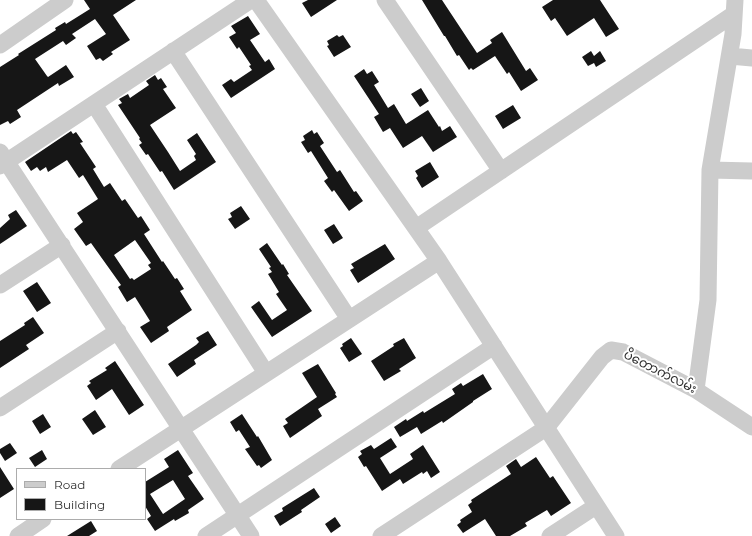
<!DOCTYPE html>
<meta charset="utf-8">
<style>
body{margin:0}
#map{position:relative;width:752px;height:536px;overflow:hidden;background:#fff;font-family:Montserrat,sans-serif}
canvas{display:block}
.legend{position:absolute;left:16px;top:468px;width:130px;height:52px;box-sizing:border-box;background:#fff;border:1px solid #acacac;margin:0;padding:5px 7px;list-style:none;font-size:12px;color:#2f2f2f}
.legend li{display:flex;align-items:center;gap:8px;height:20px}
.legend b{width:20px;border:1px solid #acacac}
</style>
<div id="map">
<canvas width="752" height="536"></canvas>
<ul class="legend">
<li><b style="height:5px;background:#ccc"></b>Road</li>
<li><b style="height:11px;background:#161616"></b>Building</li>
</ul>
</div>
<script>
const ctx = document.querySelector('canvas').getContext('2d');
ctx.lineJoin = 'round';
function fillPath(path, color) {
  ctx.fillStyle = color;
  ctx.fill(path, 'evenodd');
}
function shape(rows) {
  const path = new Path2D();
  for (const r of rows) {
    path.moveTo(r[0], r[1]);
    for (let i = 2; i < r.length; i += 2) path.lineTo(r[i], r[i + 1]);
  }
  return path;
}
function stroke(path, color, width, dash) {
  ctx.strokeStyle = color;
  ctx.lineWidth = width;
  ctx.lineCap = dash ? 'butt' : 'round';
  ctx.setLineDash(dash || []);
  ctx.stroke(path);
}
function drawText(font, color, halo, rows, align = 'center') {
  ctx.font = font + ' Montserrat,"Noto Sans Myanmar",sans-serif';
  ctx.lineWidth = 4;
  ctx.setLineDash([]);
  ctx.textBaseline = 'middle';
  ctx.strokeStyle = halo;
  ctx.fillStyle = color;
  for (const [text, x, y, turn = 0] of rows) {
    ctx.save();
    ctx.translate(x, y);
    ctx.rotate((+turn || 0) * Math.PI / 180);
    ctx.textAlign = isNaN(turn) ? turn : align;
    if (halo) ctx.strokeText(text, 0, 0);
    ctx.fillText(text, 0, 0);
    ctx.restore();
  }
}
fillPath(shape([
 [84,0,136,0,113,15,130,40,111,52,113,54,103,61,100,58,96,60,87,46,106,34,95,19,72,34,76,38,66,45,63,41,35,59,47,76,48,77,66,65,74,77,59,86,58,83,17,110,21,117,10,124,8,121,0,125,0,67,19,55,18,54,56,30,55,28,65,22,66,24,90,9],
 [308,0,337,0,311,17,302,3],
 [422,0,442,0,477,53,492,43,490,40,502,32,526,71,530,68,538,80,521,91,509,72,507,74,495,56,473,70,471,68,469,70,459,55,457,56,445,36,444,36],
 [553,0,600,0,619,29,606,37,594,18,567,36,555,18,551,21,542,7],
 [248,16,260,34,250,40,265,62,269,59,275,69,231,98,222,85,231,79,234,82,252,70,249,66,251,65,239,47,237,49,229,37,236,33,231,26],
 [337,35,339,37,343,35,351,47,334,57,327,46,329,45,327,41],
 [591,51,594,56,600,51,606,61,596,67,594,63,588,66,582,57],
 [364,69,367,74,372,71,379,82,374,85,388,108,394,104,406,124,428,110,439,127,440,126,442,131,450,126,457,137,433,152,422,136,403,148,390,128,383,132,374,117,379,114,354,76],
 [155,75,158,80,161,78,167,87,163,89,176,108,150,125,168,152,180,171,196,160,194,156,196,154,187,140,197,133,216,162,174,190,162,171,160,172,148,154,146,155,139,145,142,143,139,139,140,138,118,105,122,103,119,99,128,94,130,98,149,85,146,81],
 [421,88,429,101,420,107,411,94],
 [513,105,521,118,503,129,495,116],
 [312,130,314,134,317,132,324,143,320,146,337,172,340,170,354,192,356,191,363,201,349,211,334,190,332,192,324,181,328,178,311,151,308,153,301,142,305,140,303,136],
 [71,131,73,134,76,132,83,142,80,143,96,167,93,169,104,187,110,183,122,201,125,199,138,218,141,216,150,230,144,234,162,262,163,261,175,279,177,278,184,289,180,291,192,310,167,327,169,331,151,343,140,327,150,321,135,297,127,302,118,287,121,285,91,243,86,246,74,229,83,222,77,213,98,199,83,175,79,178,67,160,48,172,46,167,40,171,37,167,31,171,25,162],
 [135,240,151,263,148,265,151,269,134,280,132,278,130,279,114,255],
 [430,162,439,177,422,188,416,178,418,176,415,171],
 [241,206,250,219,235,229,228,219,232,217,230,213],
 [16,210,27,226,0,244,0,228,10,219,8,215],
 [334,224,343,238,333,244,324,230],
 [267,243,282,265,283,264,289,274,287,275,312,311,272,337,251,307,259,301,272,320,287,310,276,294,279,292,268,274,272,272,269,268,271,267,259,249],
 [385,244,395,259,358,283,350,270,354,268,351,264],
 [37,282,51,303,37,312,23,291],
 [33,317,44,333,26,345,29,349,0,368,0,341,25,325,24,323],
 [208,331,217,345,194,360,196,364,177,377,168,364,196,345,199,342,196,338],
 [351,338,362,354,349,362,340,348,343,346,342,344],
 [404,338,416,358,399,369,401,371,384,381,371,361,394,346,393,344],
 [115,361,144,405,129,415,112,389,96,400,87,386,91,383,89,381,107,370,105,368],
 [318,364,336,393,335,394,337,397,318,409,322,416,290,438,283,426,288,423,285,419,317,397,302,373],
 [483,374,492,389,473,401,473,402,443,423,442,421,421,434,417,427,400,437,394,427,406,419,407,421,423,411,424,413,455,394,452,389,461,383,463,386],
 [95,410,106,427,93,435,82,419],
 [43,414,51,427,40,434,32,421],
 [242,414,257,437,258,436,272,460,261,468,259,465,257,466,245,449,250,447,239,430,236,432,230,422],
 [391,438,397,447,380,458,390,474,413,459,410,454,423,445,440,472,431,478,427,471,423,474,422,472,403,484,400,479,382,491,366,466,364,467,358,457,362,454,360,451,371,445,374,449],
 [10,443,17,453,5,461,0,453,0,449],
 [42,450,47,459,35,467,29,458],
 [178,450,193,473,188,476,204,499,188,510,189,513,175,521,174,519,155,531,147,519,151,516,145,506,145,482,169,467,164,459],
 [173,480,185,499,163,514,150,494],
 [536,457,550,478,553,476,571,503,551,516,547,510,525,523,527,526,510,536,496,536,485,519,463,533,457,525,461,522,460,520,472,512,468,505,472,502,471,500,511,474,506,466,516,459,521,467],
 [0,467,14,489,0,498],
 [314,488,320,497,301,510,302,512,280,526,274,516,283,511,282,508],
 [335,517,341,526,331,533,325,524],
 [91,521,97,531,89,536,67,536]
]), '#161616');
stroke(shape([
 [256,0,439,261,616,536],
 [385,0,501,171],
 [0,45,65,0],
 [173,51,349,319],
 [730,56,752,58],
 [94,104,266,373],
 [0,152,251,536],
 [0,166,251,0],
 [710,170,752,171],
 [416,228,734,14],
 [0,285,62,245],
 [696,390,708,300,710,170,733,34,735,0],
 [0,408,118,331],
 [119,469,439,261],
 [18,536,43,519],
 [206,536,494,346],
 [381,536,546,428,602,357,611,350,623,352,696,390,752,427],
 [550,536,596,506]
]), '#ccc', 17);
drawText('13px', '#2f2f2f', '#fff', [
 ["ပိတောက်လမ်း",660,372,27]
]);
</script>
